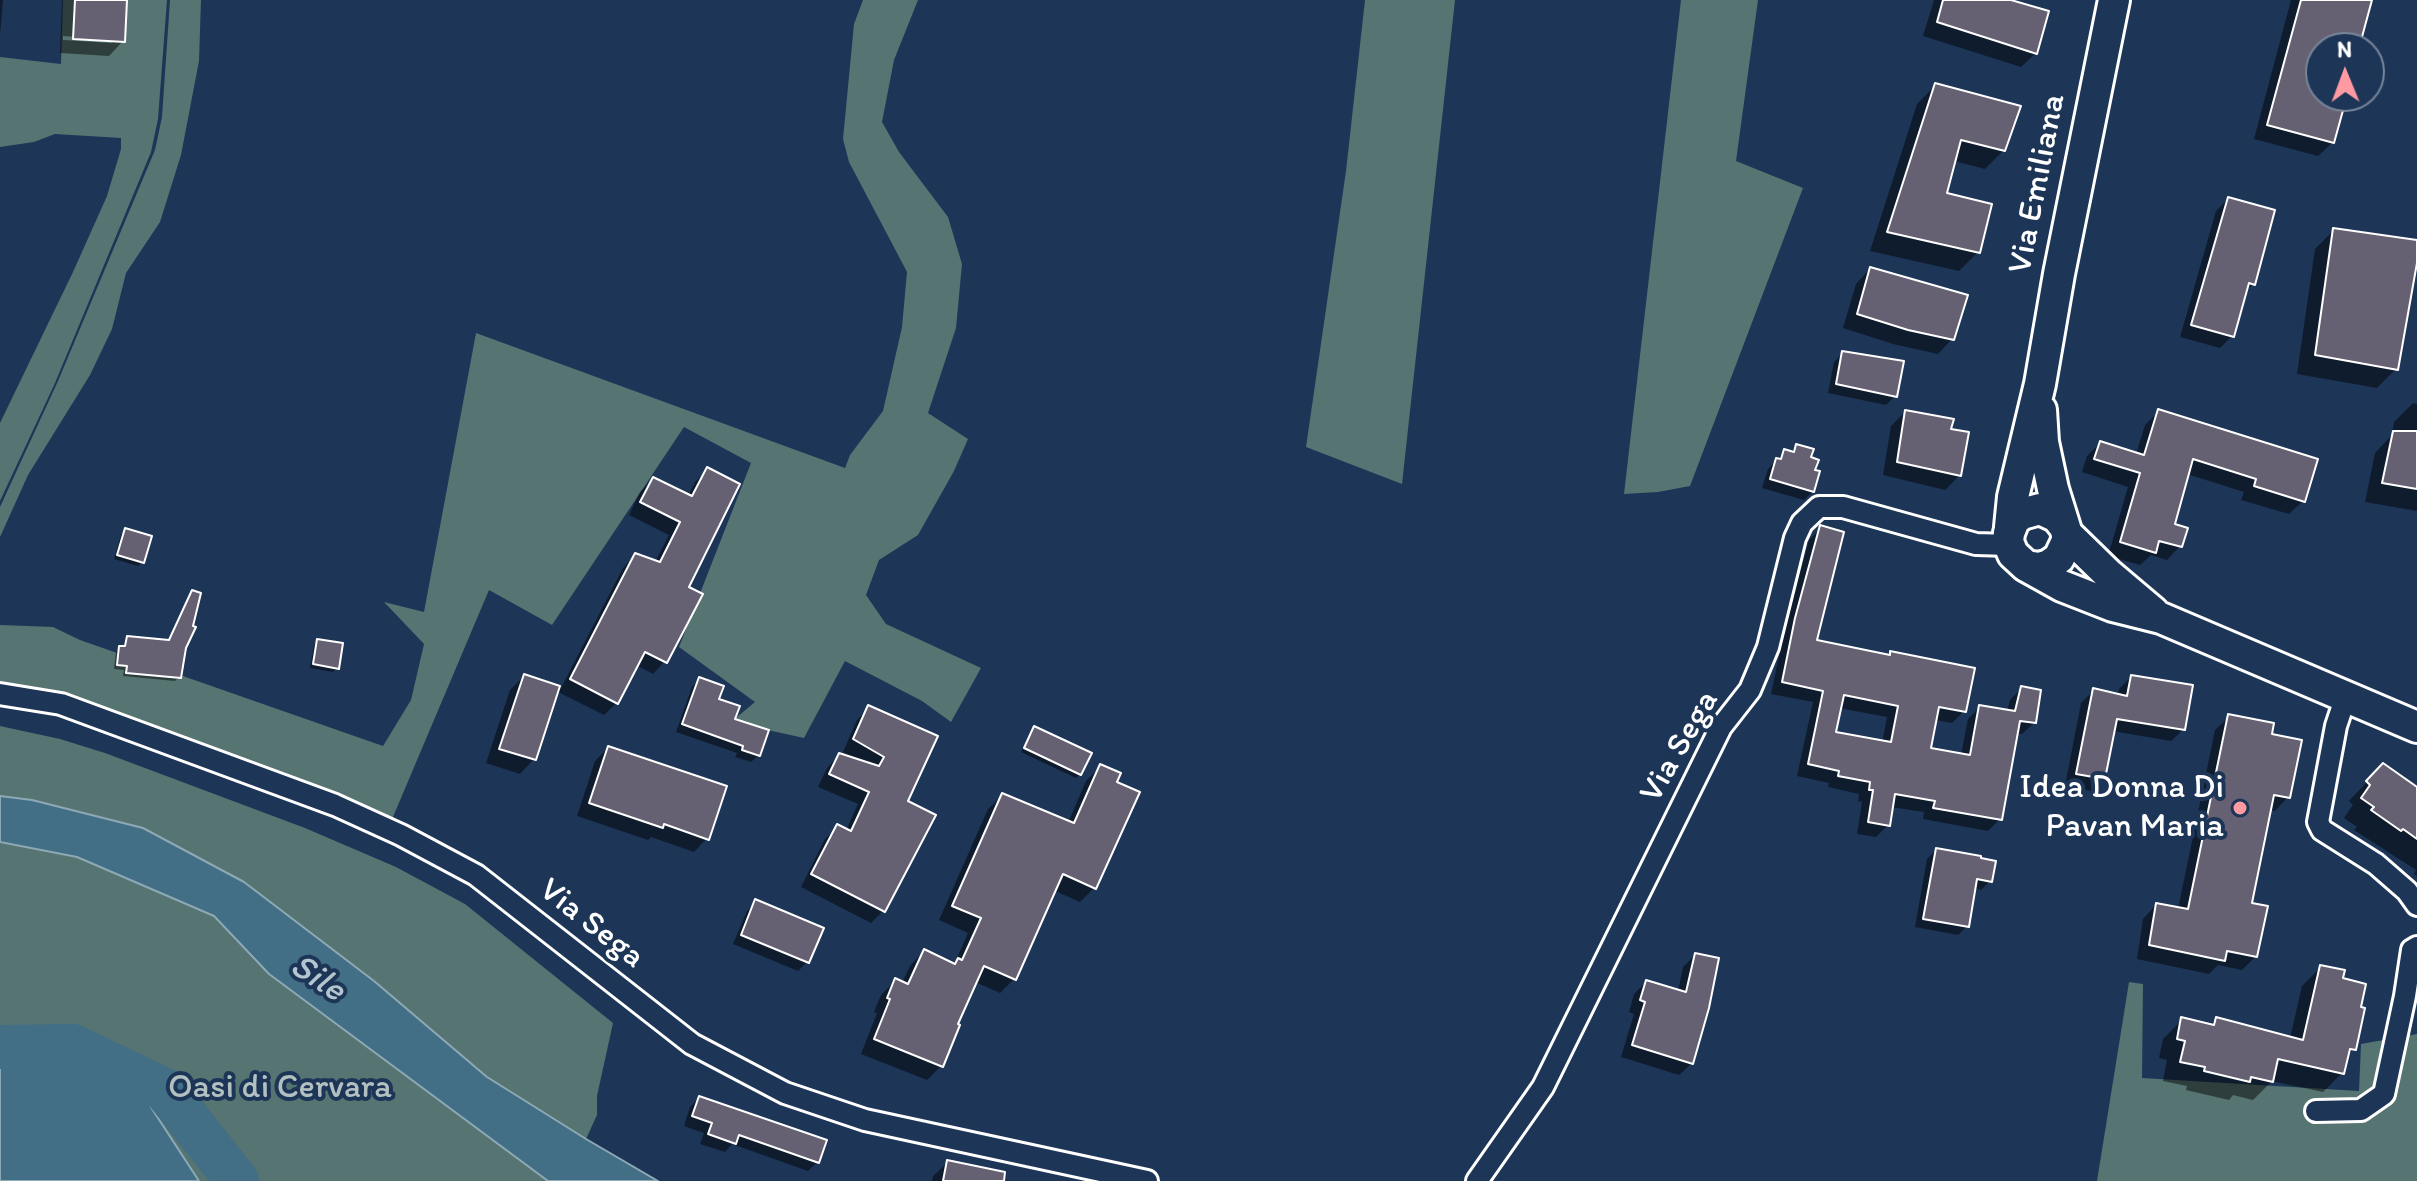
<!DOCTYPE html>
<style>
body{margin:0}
#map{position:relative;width:2417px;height:1181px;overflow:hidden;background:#1d3557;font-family:Itim,sans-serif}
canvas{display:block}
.north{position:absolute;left:2305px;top:32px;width:80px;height:80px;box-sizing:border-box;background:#1d3557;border:2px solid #77869a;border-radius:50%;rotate:359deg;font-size:22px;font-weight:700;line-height:32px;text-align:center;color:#fff}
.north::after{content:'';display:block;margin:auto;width:28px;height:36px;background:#ff9aa2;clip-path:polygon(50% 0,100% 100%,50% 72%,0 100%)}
</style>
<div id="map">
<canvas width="2417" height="1181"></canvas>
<div class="north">N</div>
</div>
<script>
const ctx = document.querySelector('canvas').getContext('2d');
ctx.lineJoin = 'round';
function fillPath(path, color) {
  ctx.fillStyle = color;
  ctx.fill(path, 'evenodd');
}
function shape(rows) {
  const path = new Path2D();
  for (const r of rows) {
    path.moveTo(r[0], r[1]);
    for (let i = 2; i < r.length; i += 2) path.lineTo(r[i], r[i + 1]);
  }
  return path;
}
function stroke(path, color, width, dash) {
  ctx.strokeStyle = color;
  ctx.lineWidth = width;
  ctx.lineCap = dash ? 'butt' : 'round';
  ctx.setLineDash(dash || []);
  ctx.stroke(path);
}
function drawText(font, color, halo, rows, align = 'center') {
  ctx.font = font + ' Itim,sans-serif';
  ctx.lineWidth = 8;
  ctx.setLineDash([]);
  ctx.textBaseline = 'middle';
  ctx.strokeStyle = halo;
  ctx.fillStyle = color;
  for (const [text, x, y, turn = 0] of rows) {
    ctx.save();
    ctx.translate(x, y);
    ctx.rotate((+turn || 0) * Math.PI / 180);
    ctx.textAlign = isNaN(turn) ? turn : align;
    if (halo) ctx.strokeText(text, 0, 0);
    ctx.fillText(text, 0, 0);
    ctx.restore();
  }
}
fillPath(shape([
 [63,0,167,0,158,119,151,152,55,383,0,501,0,423,73,272,107,196,121,149,121,138,55,134,34,142,0,147,0,57,61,64],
 [170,0,201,0,199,61,181,155,160,222,126,273,112,329,90,375,28,475,0,537,0,507,58,381,155,150,162,117],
 [863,0,918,0,894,60,882,122,899,152,948,217,962,264,956,328,928,413,968,439,954,471,918,535,879,560,866,595,886,624,981,668,951,722,922,701,845,661,804,738,731,722,755,702,679,647,751,463,684,427,552,625,489,590,390,824,0,689,0,625,53,627,80,640,383,746,411,700,424,644,384,602,424,612,476,333,845,468,850,455,883,411,902,327,907,272,849,162,843,139,854,24],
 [1365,0,1455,0,1402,484,1306,447,1346,171],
 [1681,0,1758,0,1736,161,1803,188,1690,486,1658,492,1624,494],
 [0,726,60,739,105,753,305,828,396,867,465,904,613,1023,597,1096,597,1115,586,1139,32,800,0,796],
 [0,842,77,857,214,916,246,950,562,1181,176,1181,109,1081,36,1046,0,1047],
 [2129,982,2143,984,2142,1078,2359,1091,2361,1044,2417,1034,2417,1181,2097,1181]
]), '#557472');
const water = shape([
 [0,796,32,800,143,828,244,882,374,981,487,1077,586,1139,658,1181,548,1181,269,974,214,916,77,857,0,842,0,796],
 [0,1046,94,1064,143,1095,199,1181,0,1181,0,1046]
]);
fillPath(water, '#426f86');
stroke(water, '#8ea9b6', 2);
fillPath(shape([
 [0,0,3,0,0,35],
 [62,0,125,0,123,41,109,56,60,53],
 [63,36,112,39,112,43,63,40],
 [1934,0,2005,0,2036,53,2021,67,1923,36],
 [2291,0,2370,0,2357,48,2321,48,2321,96,2345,96,2333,142,2318,156,2254,139],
 [1936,85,2004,150,1985,169,1954,161,1945,194,1978,252,1959,271,1870,251,1917,104],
 [2228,199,2253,284,2244,293,2232,336,2220,348,2180,337,2216,211],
 [2334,230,2417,242,2396,369,2377,388,2297,374,2315,249],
 [1870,269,1952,339,1938,354,1893,344,1843,328,1856,284],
 [1843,353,1895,396,1886,405,1828,393,1834,362],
 [2413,403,2417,404,2417,511,2365,502,2375,453,2392,435,2394,422],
 [1905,412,1949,430,1960,475,1945,490,1883,475,1891,426],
 [2158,412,2303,501,2289,514,2241,500,2244,492,2187,474,2172,525,2180,546,2167,560,2151,555,2140,565,2108,556,2128,487,2082,472,2087,456,2100,443,2136,454,2145,425],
 [1797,446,1809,459,1813,471,1813,491,1804,500,1762,488,1768,469,1785,451,1790,453],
 [707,470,687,588,665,661,653,674,636,665,616,703,604,715,556,691,534,759,520,774,486,763,510,690,524,676,561,688,623,568,635,555,655,562,669,535,629,515,640,492,653,479,688,496,695,482],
 [1821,528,1814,642,1888,657,1891,653,1964,711,1952,723,1935,720,1929,750,1961,755,1968,719,1980,707,2007,712,2010,700,2022,688,2034,723,2022,734,2016,734,2000,819,1988,831,1923,819,1924,812,1891,807,1888,825,1876,837,1857,834,1862,802,1858,801,1859,794,1828,787,1829,783,1797,776,1813,702,1771,694,1784,632,1809,540],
 [1839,708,1887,717,1882,743,1834,734],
 [125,530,142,562,138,566,114,559,121,535],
 [193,593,191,627,179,677,175,681,123,676,124,670,114,669,116,652,123,648,127,638,167,642],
 [318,641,337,668,333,672,310,668,314,645],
 [2131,677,2184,729,2171,741,2112,731,2103,778,2091,791,2065,786,2081,703,2094,690,2118,696,2119,689],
 [699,680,759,755,751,762,735,757,737,753,676,732,692,687],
 [869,708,906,802,883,911,871,923,801,887,825,839,838,827,846,831,858,804,818,787,827,768,839,755,853,758,843,752,857,720],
 [2229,717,2288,797,2275,811,2269,810,2250,905,2256,956,2242,970,2218,965,2209,974,2137,959,2143,919,2156,905,2178,909,2215,730],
 [1034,729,1080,774,1076,778,1021,752],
 [608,748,707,838,694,852,651,837,648,840,577,816,595,761],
 [2383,765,2417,789,2417,876,2414,874,2416,870,2354,830,2357,827,2344,818,2353,805,2349,801],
 [1101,766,1094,888,1080,902,1053,890,1014,979,1000,993,975,982,941,1066,927,1080,861,1054,877,1013,874,1012,881,995,895,981,902,983,910,966,924,951,954,965,968,933,939,920,988,809,1003,795,1068,823,1086,781],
 [1936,850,1990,881,1981,890,1974,888,1967,926,1958,935,1915,927,1927,859],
 [756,902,807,962,798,971,733,944,747,911],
 [1695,955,1692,1063,1679,1075,1621,1057,1634,1014,1629,1012,1634,994,1646,982,1678,992,1683,967],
 [2321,967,2340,980,2354,1049,2346,1057,2342,1073,2323,1092,2272,1081,2253,1100,2233,1095,2229,1100,2186,1090,2187,1086,2163,1081,2167,1060,2159,1058,2163,1039,2182,1020,2210,1026,2216,1019,2290,1038,2302,986],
 [699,1098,818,1161,808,1171,732,1144,725,1152,700,1144,704,1133,684,1126,690,1107],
 [948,1162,983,1181,932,1181,933,1176]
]), '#0007');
stroke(shape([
 [0,1047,73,1046,165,1090,237,1181]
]), '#426f86', 44);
const building = shape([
 [75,0,127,0,125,42,73,39,75,0],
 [1943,0,2011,0,2049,11,2037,54,1937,22,1943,0],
 [2301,0,2372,0,2359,48,2321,48,2321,96,2347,96,2334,143,2267,125,2301,0],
 [1935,83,2021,106,2005,151,1961,140,1947,193,1992,204,1980,253,1887,232,1935,83],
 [2228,197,2275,210,2255,285,2249,283,2234,337,2191,325,2228,197],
 [2333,228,2417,240,2417,263,2398,370,2315,355,2333,228],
 [1870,267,1968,295,1954,340,1908,330,1857,314,1870,267],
 [1842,351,1904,361,1897,397,1836,384,1842,351],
 [2158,409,2318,459,2305,502,2254,486,2256,479,2193,459,2175,524,2188,528,2182,547,2159,541,2156,553,2120,542,2140,473,2094,459,2100,441,2144,455,2158,409],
 [1905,410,1954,419,1951,429,1969,432,1961,476,1897,462,1905,410],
 [2393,431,2417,431,2417,489,2382,483,2393,431],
 [1796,444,1814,449,1811,457,1819,460,1815,470,1820,471,1814,492,1770,479,1776,458,1781,459,1784,449,1794,452,1796,444],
 [707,467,740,484,689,587,703,594,667,663,645,652,618,704,570,679,635,553,660,562,680,522,640,502,653,477,692,496,707,467],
 [1820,525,1844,532,1817,640,1890,655,1890,651,1975,668,1966,712,1939,707,1931,748,1970,755,1979,705,2015,711,2021,686,2041,690,2036,723,2020,721,2002,820,1933,808,1935,801,1895,794,1890,826,1868,822,1873,790,1869,790,1870,782,1838,776,1839,771,1808,764,1823,691,1782,682,1795,618,1820,525],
 [1844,695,1898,706,1891,742,1836,732,1844,695],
 [125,528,152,536,144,563,117,555,125,528],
 [192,590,201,593,193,626,196,627,186,648,181,678,126,673,127,666,117,665,119,646,125,646,127,636,169,640,192,590],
 [317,639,343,643,339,669,313,664,317,639],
 [524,674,560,686,536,760,499,749,524,674],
 [2131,675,2193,685,2185,730,2117,719,2105,779,2076,774,2093,688,2127,696,2131,675],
 [699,677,724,686,719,699,740,706,735,719,769,730,760,756,742,750,743,746,682,724,699,677],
 [868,705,938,736,908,801,936,815,885,912,811,874,837,824,851,831,869,792,829,774,839,753,879,766,884,757,853,739,868,705],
 [2228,714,2274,723,2272,734,2302,740,2290,798,2274,795,2252,903,2268,906,2257,957,2227,951,2225,961,2149,945,2156,903,2188,909,2228,714],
 [1034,726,1092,753,1081,775,1024,748,1034,726],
 [608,746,727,786,709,840,664,824,663,828,589,803,608,746],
 [2383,763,2417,787,2417,839,2403,829,2401,831,2371,810,2374,807,2361,798,2370,785,2366,781,2383,763],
 [1100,764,1121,773,1117,782,1140,792,1096,889,1063,874,1016,980,984,966,958,1024,960,1025,943,1067,874,1039,890,999,887,998,895,978,908,984,924,949,955,964,958,958,962,960,981,918,952,906,1002,793,1074,823,1100,764],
 [1936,848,1981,856,1981,858,1996,861,1992,882,1977,879,1969,927,1923,919,1936,848],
 [755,899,824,928,809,963,741,935,755,899],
 [1695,953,1719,958,1709,1008,1693,1064,1632,1045,1645,1002,1640,1000,1646,980,1686,992,1695,953],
 [2320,965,2345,970,2343,978,2366,984,2361,1007,2365,1008,2356,1050,2350,1049,2344,1074,2278,1059,2273,1082,2251,1077,2250,1082,2204,1071,2205,1067,2180,1062,2185,1041,2177,1039,2181,1017,2214,1025,2216,1017,2303,1040,2320,965],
 [699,1096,827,1140,819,1163,739,1135,736,1144,708,1134,712,1123,692,1116,699,1096],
 [947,1160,1005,1172,1004,1181,943,1181,947,1160]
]);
fillPath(building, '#656172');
stroke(building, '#fff', 2);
const street = shape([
 [0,694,61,704,335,805,401,835,476,875,692,1044,785,1093,865,1120,1147,1181],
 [2346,696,2336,726,2318,822,2322,830,2376,864,2407,891,2417,905],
 [2316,1111,2361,1110,2384,1094,2405,996,2412,950,2417,947],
 [1477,1181,1543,1087,1721,727,1750,690,1768,647,1795,538,1802,523,1819,507,1843,507,1976,544,2009,545]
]);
const secondary = shape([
 [2041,410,2043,442,2053,489,2067,534,2067,541,2059,558,2049,565,2039,568,2026,566,2013,554,2008,542,2009,533,2014,520,2022,514,2040,509,2057,517,2064,526],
 [2010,527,2013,497,2040,384,2059,274,2114,0],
 [2067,534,2108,574,2153,612],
 [2026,566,2062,586,2113,606,2161,618,2417,727]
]);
stroke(street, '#fff', 26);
stroke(secondary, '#fff', 36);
stroke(street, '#1d3557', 20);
stroke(secondary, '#1d3557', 30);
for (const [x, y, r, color] of [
 [2240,808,8,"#ff9aa2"]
]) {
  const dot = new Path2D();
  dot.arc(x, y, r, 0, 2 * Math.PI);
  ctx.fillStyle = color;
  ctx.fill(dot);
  stroke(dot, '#1d3557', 3);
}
drawText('34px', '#fff', '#1d3557', [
 ["Via Emiliana",2038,184,-79],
 ["Via Sega",1680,747,-60],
 ["Via Sega",591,924,38]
]);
drawText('34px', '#fff', '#1d3557', [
 ["Idea Donna Di",2224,788],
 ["Pavan Maria",2224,827]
], 'right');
drawText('34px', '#b2c0c0', '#1d3557', [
 ["Oasi di Cervara",280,1088]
]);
drawText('italic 36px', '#b3c5cf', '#1d3557', [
 ["Sile",317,979,33]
]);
</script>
